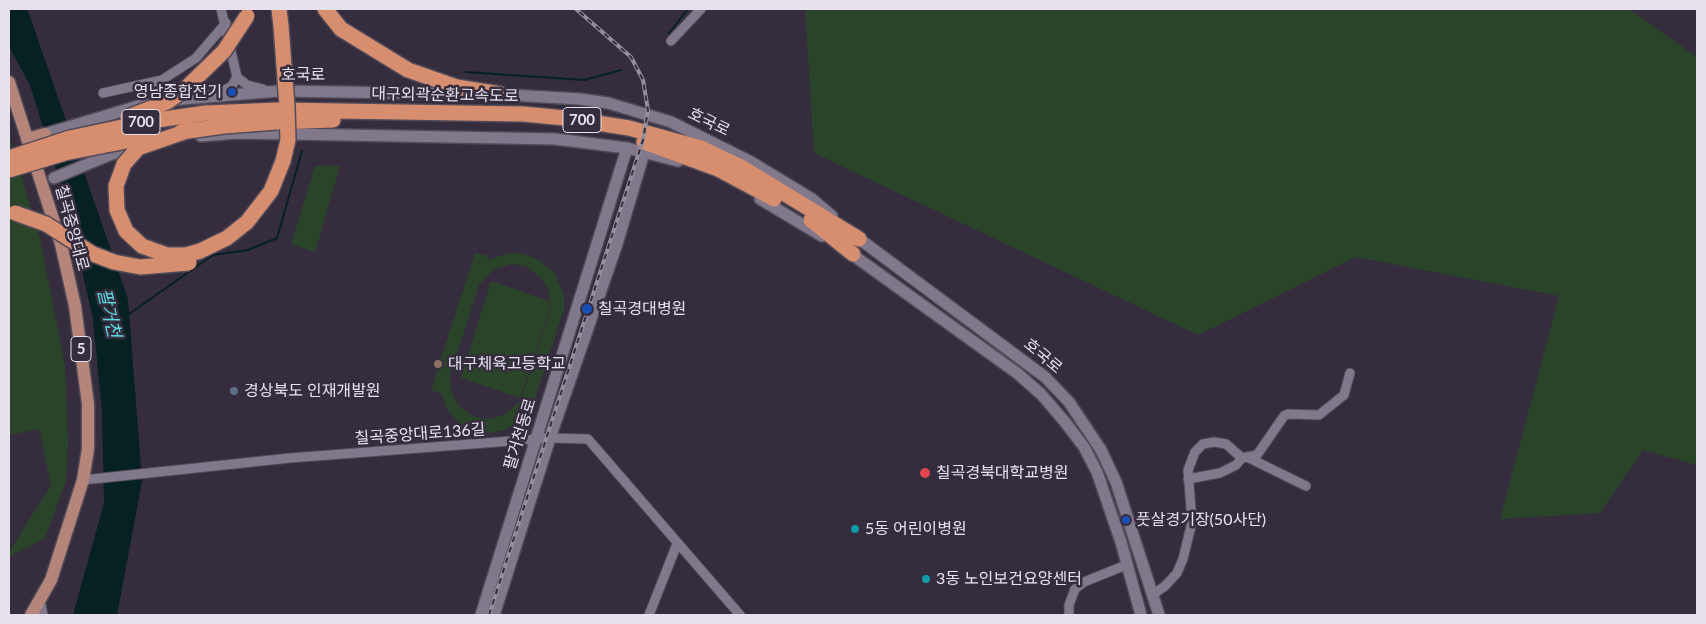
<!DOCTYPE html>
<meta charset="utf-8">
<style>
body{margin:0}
#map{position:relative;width:1706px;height:624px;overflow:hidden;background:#352d3e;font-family:Lato,sans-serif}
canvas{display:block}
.frame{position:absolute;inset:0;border:10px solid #e6e1ec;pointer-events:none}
</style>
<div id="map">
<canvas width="1706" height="624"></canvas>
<div class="frame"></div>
</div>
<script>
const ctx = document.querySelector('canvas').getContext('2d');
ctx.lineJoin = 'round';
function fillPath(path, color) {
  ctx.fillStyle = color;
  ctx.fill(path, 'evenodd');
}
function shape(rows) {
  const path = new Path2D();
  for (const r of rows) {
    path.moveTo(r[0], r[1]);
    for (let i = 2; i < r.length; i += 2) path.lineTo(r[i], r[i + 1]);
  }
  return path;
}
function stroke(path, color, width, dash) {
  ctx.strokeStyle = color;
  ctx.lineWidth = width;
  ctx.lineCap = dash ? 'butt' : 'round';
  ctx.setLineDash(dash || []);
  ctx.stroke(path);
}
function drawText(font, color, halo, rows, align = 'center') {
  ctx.font = font + ' Lato,"Noto Sans KR",sans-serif';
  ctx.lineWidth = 5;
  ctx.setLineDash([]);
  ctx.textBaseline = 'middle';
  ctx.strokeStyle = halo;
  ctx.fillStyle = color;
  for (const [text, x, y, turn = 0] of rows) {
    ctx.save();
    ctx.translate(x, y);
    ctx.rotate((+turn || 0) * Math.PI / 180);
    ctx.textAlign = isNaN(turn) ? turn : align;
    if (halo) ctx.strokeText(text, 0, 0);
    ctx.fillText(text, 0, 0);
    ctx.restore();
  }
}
fillPath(shape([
 [805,9,1629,9,1697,57,1697,465,1643,450,1600,513,1500,519,1559,296,1356,257,1198,335,814,153],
 [9,134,40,239,65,365,68,443,66,481,45,538,9,557,9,552,51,485,39,429,9,435],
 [315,166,340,166,315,252,291,244],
 [475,253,488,256,487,261,505,254,519,253,536,258,554,272,564,295,564,309,532,407,516,423,504,430,489,433,468,430,460,424,446,408,441,393,431,390],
 [511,264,526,266,540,277,548,288,551,308,521,400,504,415,489,419,481,418,472,416,458,405,451,391,450,375,479,285,494,269],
 [491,281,549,301,550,308,520,398,461,378]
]), '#2a442a');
fillPath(shape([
 [9,9,27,9,29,14,128,299,142,481,117,615,73,615,104,503,102,412,93,319,67,205,30,85,9,47]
]), '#052122');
stroke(shape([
 [669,33,688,9],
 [466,72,584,80,621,70],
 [129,314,213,255,248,250,277,238,302,151]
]), '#052122', 2);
const street = shape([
 [221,9,237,77,247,85,263,89],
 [671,41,701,9],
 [103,93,162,80,196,58,226,23],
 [217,94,232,86,237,77],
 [1249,458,1306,486],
 [1188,479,1220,473,1236,465,1242,458,1257,455,1284,416,1288,414,1319,415,1344,395,1350,373],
 [83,480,290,458,550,438,588,439,740,615],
 [1152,595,1165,586,1177,573,1183,559,1192,522,1188,470,1195,452,1203,444,1214,442,1226,444,1242,458],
 [40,600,43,615],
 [649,615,677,544],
 [1069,615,1069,605,1075,589,1084,582,1126,565]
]);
const secondary = shape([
 [493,94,580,99,608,103,671,122,751,162,812,199,832,216],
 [171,100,279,91,467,94],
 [45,134,145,104],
 [201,136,237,133,555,139,627,148,678,161],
 [54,178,112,154,139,147],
 [760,199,822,236],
 [854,235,1045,377,1069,402,1101,450,1116,482,1159,615],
 [846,250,1017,373,1041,394,1065,422,1084,447,1097,472,1121,542,1141,615],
 [481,615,627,148],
 [494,615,550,438,617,244,644,153]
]);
const primary = shape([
 [9,82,61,244,75,306,88,404,88,449,83,480,51,580,31,615],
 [27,139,45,134]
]);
const highway = shape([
 [279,9,281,26],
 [325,9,341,29,408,70,457,87,500,94],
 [278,110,523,114,565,118,629,128,701,148,741,167,859,239],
 [277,122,333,120],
 [644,142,718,169,774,199],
 [811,220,853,254]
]);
stroke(street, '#514a58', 11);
stroke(secondary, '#514a58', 14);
stroke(primary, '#514a58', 15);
stroke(highway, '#514a58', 18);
stroke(street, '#81788b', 9);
stroke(secondary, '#81788b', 11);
stroke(primary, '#b5857a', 12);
stroke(highway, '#d78e6e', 15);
const rail = shape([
 [489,615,643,140,648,110,643,80,631,57,576,9]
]);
stroke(rail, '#958e9c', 4);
stroke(rail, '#352d3e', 2, [5.5]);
const highwayBridge = shape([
 [128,117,167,102,183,91,224,51,247,16],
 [190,130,138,148,124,164,116,186,117,210,126,231,142,246,167,255,186,255,200,251,227,238,247,222,271,191,283,161,288,140,287,106,281,26],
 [181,132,224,126,277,122],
 [9,158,70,138,150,121,206,113,278,110],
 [9,170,65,153,153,136],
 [15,213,46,224,93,254,114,262,140,267,189,263]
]);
stroke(highwayBridge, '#514a58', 18, []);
stroke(highwayBridge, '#d78e6e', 15);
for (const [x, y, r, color] of [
 [232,92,5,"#1a4fb4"],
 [587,309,6,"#1a4fb4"],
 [438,364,5,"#8d6e63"],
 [234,391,5,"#5c6f8a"],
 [925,473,6,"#e0444e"],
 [1126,520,5,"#1a4fb4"],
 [855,529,5,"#0f9aa8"],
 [926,579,5,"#0f9aa8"]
]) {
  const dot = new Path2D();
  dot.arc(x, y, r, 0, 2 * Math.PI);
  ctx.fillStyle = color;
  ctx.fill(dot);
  stroke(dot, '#352d3e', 2);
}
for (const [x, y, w] of [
 [582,120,38],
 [141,122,38],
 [81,349,20]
]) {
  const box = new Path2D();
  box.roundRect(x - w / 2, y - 12.5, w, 25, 4);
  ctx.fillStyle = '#352d3e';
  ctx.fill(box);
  stroke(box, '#e6e1ec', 1);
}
drawText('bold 15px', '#e6e1ec', null, [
 ["700",582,120],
 ["700",141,122],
 ["5",81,349]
]);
drawText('16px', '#e6e1ec', '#352d3e', [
 ["호국로",303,75],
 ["대구외곽순환고속도로",445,95,1],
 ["호국로",709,122,26],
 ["칠곡중앙대로",72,228,75],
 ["호국로",1043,356,40],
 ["칠곡중앙대로136길",420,434,-4],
 ["팔거천동로",520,434,-73]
]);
drawText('16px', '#e6e1ec', '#352d3e', [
 ["영남종합전기",222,92,"right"],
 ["칠곡경대병원",598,309],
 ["대구체육고등학교",448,364],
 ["경상북도 인재개발원",244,391],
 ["칠곡경북대학교병원",936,473],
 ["풋살경기장(50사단)",1136,520],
 ["5동 어린이병원",865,529],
 ["3동 노인보건요양센터",936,579]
], 'left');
drawText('italic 18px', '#5adde5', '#352d3e', [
 ["팔거천",109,313,77]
]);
</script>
